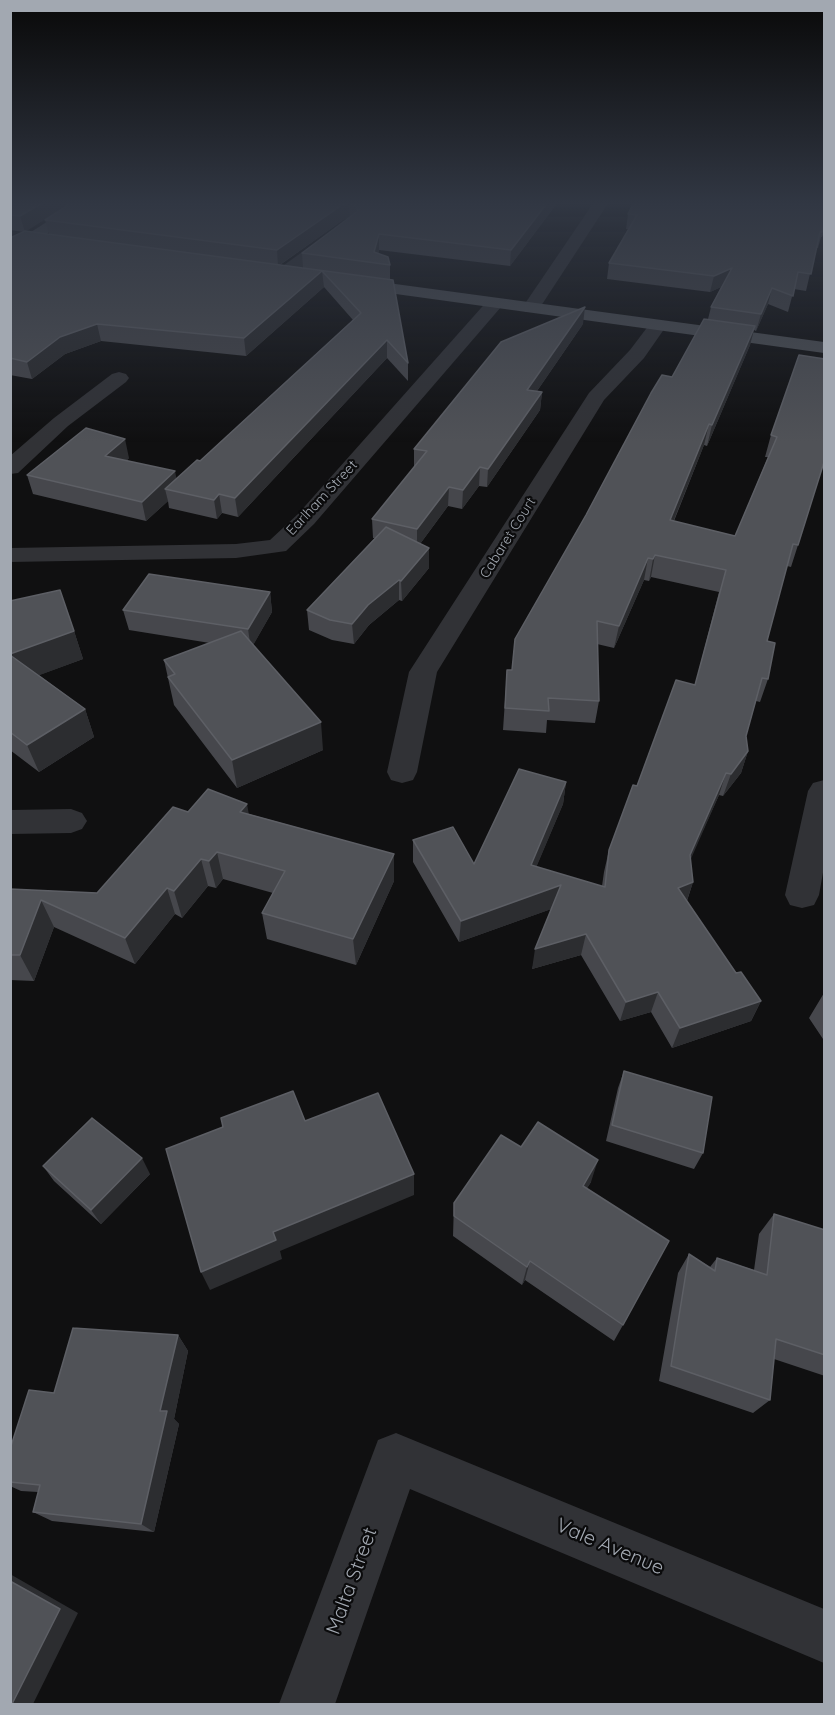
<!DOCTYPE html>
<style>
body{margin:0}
#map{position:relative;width:835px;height:1715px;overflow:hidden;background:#101011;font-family:Quicksand,sans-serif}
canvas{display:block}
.frame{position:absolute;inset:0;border:12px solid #a2a8b1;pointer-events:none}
</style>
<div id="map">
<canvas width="835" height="1715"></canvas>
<div class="frame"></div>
</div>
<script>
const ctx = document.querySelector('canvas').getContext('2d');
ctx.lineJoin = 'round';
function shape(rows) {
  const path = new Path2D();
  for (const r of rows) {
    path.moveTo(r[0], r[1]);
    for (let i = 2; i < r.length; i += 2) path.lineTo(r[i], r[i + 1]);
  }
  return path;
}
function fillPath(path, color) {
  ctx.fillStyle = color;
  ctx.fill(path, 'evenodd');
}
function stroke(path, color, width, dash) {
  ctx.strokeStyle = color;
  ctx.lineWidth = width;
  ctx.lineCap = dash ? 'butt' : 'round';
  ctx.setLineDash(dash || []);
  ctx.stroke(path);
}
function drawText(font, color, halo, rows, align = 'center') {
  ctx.font = font + ' Quicksand,sans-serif';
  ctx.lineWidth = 4.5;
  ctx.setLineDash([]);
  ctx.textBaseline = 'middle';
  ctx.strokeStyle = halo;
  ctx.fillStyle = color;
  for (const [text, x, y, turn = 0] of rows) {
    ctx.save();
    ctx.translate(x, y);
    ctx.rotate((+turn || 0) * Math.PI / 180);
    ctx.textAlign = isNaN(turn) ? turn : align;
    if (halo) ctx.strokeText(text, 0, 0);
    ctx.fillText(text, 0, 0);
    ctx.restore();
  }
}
fillPath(shape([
 [594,202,609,202,537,312,525,312,522,308,594,202],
 [338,228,346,233,343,236,289,278,277,278,275,274,277,270,333,230,338,228],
 [495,298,501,299,504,303,501,307,314,524,286,551,236,558,10,562,10,548,236,544,270,540,298,514,489,299,495,298],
 [658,320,664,321,667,325,644,358,604,400,437,672,417,772,413,780,402,783,391,780,387,772,409,672,589,393,630,350,652,321,658,320],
 [119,372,126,374,129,378,126,382,68,426,18,473,10,474,10,456,54,418,112,374,119,372],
 [824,780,824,867,819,895,814,905,802,908,790,905,785,895,808,791,813,783,824,780],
 [71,809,82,813,87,821,82,829,71,833,10,834,10,810,71,809],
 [396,1433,824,1609,824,1663,410,1489,335,1704,279,1704,378,1440,396,1433]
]), '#313236');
fillPath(shape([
 [78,202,96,202,34,242,22,242,20,239,78,202],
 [351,278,824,342,824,353,345,287,343,283,345,279,351,278]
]), '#4d5055');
fillPath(shape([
 [10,202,558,202,510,266,379,250,378,254,390,265,390,279,408,363,408,381,387,358,238,517,222,513,217,519,169,508,168,501,146,521,33,494,27,475,129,458,126,461,176,479,200,461,353,320,324,287,246,356,101,341,65,354,32,379,10,375,10,238,24,232,10,230],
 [67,206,45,220,49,234,25,231],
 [348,218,302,253,303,268,280,265,343,220],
 [825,202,825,231,822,237,821,237,818,248,816,248,806,291,794,289,788,312,768,304,756,331,754,330,750,345,707,446,704,445,674,521,735,536,768,457,765,457,771,435,799,355,798,545,791,567,787,566,767,641,768,679,760,702,756,701,746,736,748,751,741,773,723,796,719,795,690,859,693,882,687,901,736,973,761,1001,751,1021,672,1048,651,1012,620,1021,581,955,532,969,551,909,459,942,413,862,413,840,474,864,566,782,563,804,536,867,602,886,604,872,609,850,637,786,695,685,719,592,651,577,649,581,644,580,614,648,597,644,599,701,595,723,547,720,546,733,503,730,507,670,512,670,672,377,708,319,711,307,721,287,710,292,607,279,609,263,628,229,626,229,628,214],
 [583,324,537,391,542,392,540,410,487,487,479,486,462,509,448,506,420,544,429,548,429,568,402,601,399,600,369,625,354,644,332,640,309,630,307,610,375,538,373,538,372,519,414,467,414,449],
 [270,592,272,612,253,645,323,750,237,788,174,705,164,660,210,643,129,630,123,610],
 [10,601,74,631,83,659,39,675,85,709,94,737,39,772,10,750],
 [188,812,249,814,394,854,394,881,356,965,267,939,262,913,273,893,223,879,216,888,208,886,182,918,175,914,135,964,54,927,34,981,10,980,10,889,97,893],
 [824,993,825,993,825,1042,809,1018],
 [624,1071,703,1153,694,1169,606,1141,618,1088],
 [521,1147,591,1182,587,1188,623,1325,614,1341,525,1280,522,1285,453,1236,454,1203],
 [43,1166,150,1174,101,1224,54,1181],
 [774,1214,825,1230,825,1376,774,1359,770,1400,753,1413,659,1381,678,1273,689,1254,710,1267,717,1258,754,1270,759,1234],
 [178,1335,188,1351,174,1419,179,1424,154,1532,52,1521,33,1512,38,1492,21,1491,10,1486,10,1449,54,1393]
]), '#46474c');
fillPath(shape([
 [44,202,73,202,25,232,20,216],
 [548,202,558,202,510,266,511,250],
 [349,203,350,218,343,220,278,266,277,250,342,205],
 [379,234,379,250,376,263,374,252],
 [732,268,728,284,710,292,714,276],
 [322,271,324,287,246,356,244,338],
 [772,288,768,304,756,331,761,314],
 [585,307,583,324,526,407,527,390],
 [97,324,101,341,65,354,32,379,27,362,60,337],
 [755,326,750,345,707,446,712,425],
 [387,340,387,358,238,517,235,498],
 [542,392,540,410,487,487,488,469],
 [709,424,704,445,665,542,670,520],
 [125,439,129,458,110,475,105,456],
 [480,467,479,486,462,509,463,490],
 [175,471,179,491,165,489,168,501,146,521,142,502],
 [449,487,448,506,417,548,417,529],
 [219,494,222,513,217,519,214,500],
 [429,548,429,568,402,601,401,581],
 [655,555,651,577,649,581,653,559],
 [648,558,644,580,614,648,619,626],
 [399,580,399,600,369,625,354,644,352,624,368,605],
 [270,592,272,612,251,649,248,629],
 [74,631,83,659,21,682,10,654],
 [85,709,94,737,39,772,27,745],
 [321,722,323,750,237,788,232,760],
 [748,751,741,773,723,796,731,774],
 [726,773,719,795,683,877,690,855],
 [566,782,563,804,528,887,531,865],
 [247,804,252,831,240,812],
 [217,852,223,879,216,888,209,861],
 [394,854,394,881,356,965,353,939],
 [201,859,208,886,182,918,174,891],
 [693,882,686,903,678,888],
 [561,885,557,907,459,942,461,921],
 [167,888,175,914,135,964,125,938],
 [41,900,54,927,34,981,20,955],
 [586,934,581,955,532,969,535,949],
 [658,992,651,1012,620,1021,626,1002],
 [761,1001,751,1021,672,1048,680,1028],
 [142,1158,150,1174,101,1224,91,1210],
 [598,1160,591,1182,576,1206,583,1186],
 [414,1174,414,1195,280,1251,282,1259,210,1290,201,1272,273,1232],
 [530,1261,525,1280,522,1285,527,1267],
 [178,1335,188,1351,174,1419,179,1424,154,1532,141,1524,160,1411],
 [10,1574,78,1613,33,1704,12,1704]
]), '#2c2d30');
const building = shape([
 [10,202,44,202,20,216,10,215,10,202],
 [73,202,548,202,511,250,379,234,374,252,388,257,390,265,302,253,358,211,355,205,349,203,342,205,277,250,45,220,73,202],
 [634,202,825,202,825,222,822,232,820,232,811,274,798,272,793,296,772,288,761,314,711,307,732,268,714,276,609,263,637,215,628,214,634,202],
 [25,231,393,280,408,363,387,340,235,498,219,494,214,500,165,489,197,460,200,461,361,313,322,271,244,338,97,324,60,337,27,362,10,358,10,238,25,231],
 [585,307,527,390,542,392,488,469,480,467,463,490,449,487,417,529,372,519,427,451,414,449,501,342,585,307],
 [704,319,755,326,712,425,709,424,670,520,735,536,777,437,771,435,799,355,825,359,825,459,798,545,793,544,767,641,775,643,768,679,762,678,746,736,748,751,731,774,726,773,690,855,693,882,678,888,736,973,741,972,761,1001,680,1028,658,992,626,1002,586,934,535,949,561,885,461,921,413,840,453,827,474,864,519,769,566,782,531,865,605,887,609,850,633,785,637,786,676,680,695,685,726,570,655,555,653,559,648,558,619,626,597,621,599,701,548,698,549,711,505,708,507,670,512,670,515,639,586,515,651,393,662,375,672,377,704,319],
 [86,428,125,439,105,456,175,471,142,502,27,475,86,428],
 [386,527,429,548,401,581,399,580,368,605,352,624,330,620,307,610,386,527],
 [149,574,270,592,248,629,123,610,149,574],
 [60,590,74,631,10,654,10,601,60,590],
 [241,631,321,722,232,760,168,677,175,674,164,660,241,631],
 [10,655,85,709,27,745,10,732,10,655],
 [208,789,247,804,240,812,394,854,353,939,262,913,285,871,217,852,209,861,201,859,174,891,167,888,125,938,41,900,20,955,10,955,10,889,97,893,173,807,188,812,208,789],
 [624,1071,712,1097,703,1153,612,1125,624,1071],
 [293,1091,305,1121,378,1093,414,1174,273,1232,276,1240,201,1272,166,1149,223,1127,221,1118,293,1091],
 [92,1118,142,1158,91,1210,43,1166,92,1118],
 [538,1122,598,1160,583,1186,669,1241,623,1325,530,1261,527,1267,454,1216,454,1203,501,1135,521,1147,538,1122],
 [774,1214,825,1230,825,1355,776,1339,770,1400,671,1366,689,1254,715,1271,717,1258,767,1275,774,1214],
 [73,1328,178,1335,160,1411,167,1411,141,1524,33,1512,40,1485,10,1482,10,1449,29,1390,54,1393,73,1328],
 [10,1581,60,1609,12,1704,10,1704,10,1581]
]);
fillPath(building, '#505257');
stroke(building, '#5d5f65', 1.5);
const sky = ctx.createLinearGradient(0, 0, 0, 442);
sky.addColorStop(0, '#090909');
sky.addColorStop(0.46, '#313743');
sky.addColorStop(1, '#31374300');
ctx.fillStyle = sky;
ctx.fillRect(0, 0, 835, 442);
drawText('14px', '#a2a8b1', '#0b0b0c', [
 ["Earlham Street",322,498,-47],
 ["Cabaret Court",508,538,-58]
]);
drawText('20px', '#a2a8b1', '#0b0b0c', [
 ["Vale Avenue",610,1547,23],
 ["Malta Street",352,1581,-70]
]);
</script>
